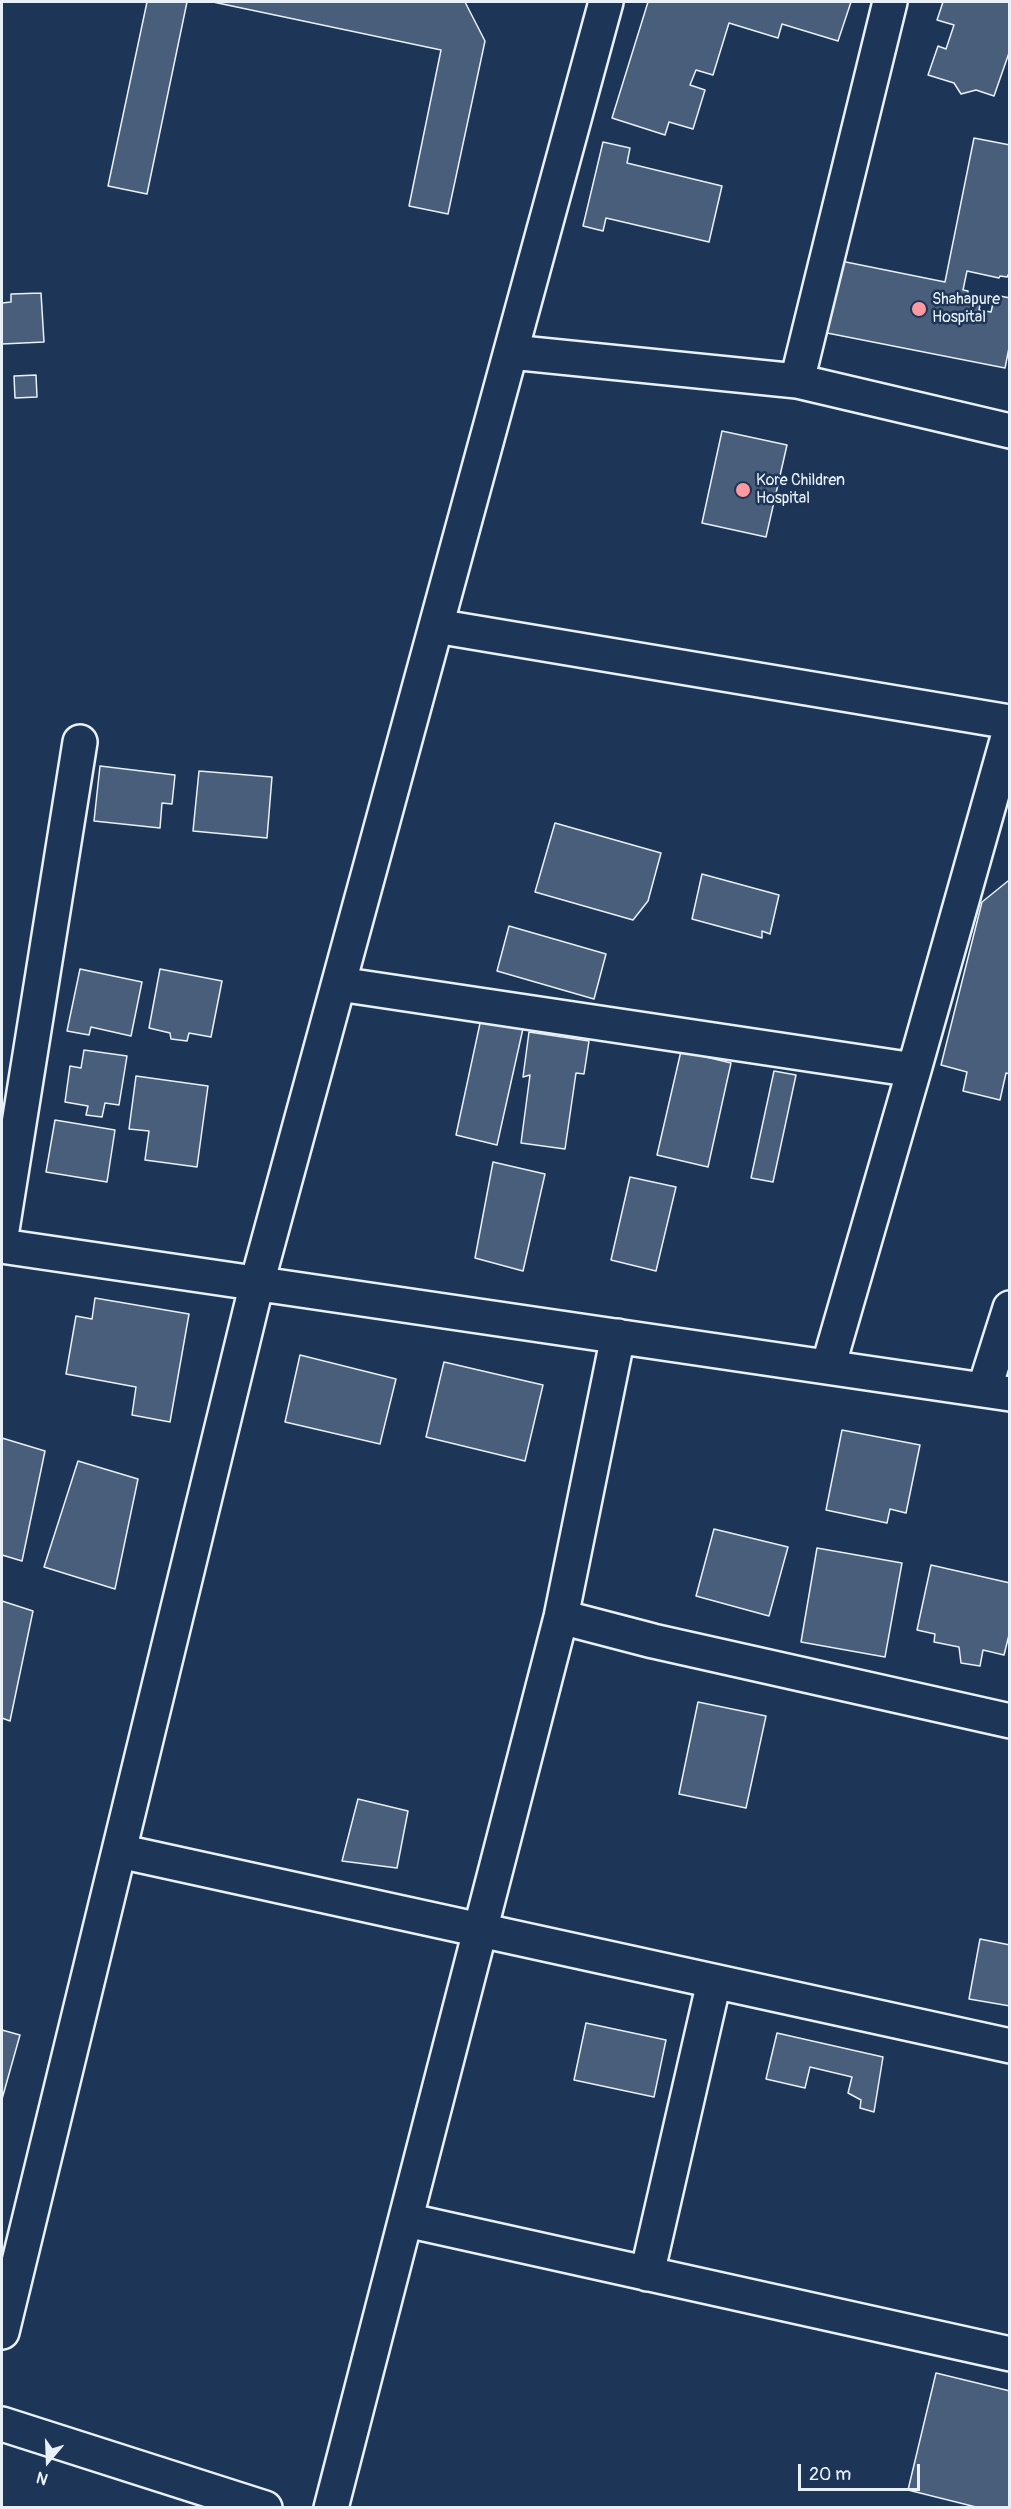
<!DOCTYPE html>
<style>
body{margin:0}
#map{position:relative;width:1011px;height:2509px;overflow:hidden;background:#1d3557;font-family:Pangolin,sans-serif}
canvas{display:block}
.frame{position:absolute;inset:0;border:3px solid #e8f1f8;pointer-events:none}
.north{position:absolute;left:18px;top:2431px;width:60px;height:60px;-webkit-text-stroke:4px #1d3557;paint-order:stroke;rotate:199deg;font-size:16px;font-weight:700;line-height:24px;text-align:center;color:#e8f1f8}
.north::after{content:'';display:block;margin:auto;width:21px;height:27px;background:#e8f1f8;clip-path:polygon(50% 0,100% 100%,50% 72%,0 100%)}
.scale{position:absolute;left:798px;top:2464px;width:122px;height:27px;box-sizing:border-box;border:3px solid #e8f1f8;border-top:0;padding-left:8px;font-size:18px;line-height:21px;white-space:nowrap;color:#e8f1f8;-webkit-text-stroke:4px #1d3557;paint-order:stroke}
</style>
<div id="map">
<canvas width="1011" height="2509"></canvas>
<div class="frame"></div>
<div class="north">N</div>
<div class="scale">20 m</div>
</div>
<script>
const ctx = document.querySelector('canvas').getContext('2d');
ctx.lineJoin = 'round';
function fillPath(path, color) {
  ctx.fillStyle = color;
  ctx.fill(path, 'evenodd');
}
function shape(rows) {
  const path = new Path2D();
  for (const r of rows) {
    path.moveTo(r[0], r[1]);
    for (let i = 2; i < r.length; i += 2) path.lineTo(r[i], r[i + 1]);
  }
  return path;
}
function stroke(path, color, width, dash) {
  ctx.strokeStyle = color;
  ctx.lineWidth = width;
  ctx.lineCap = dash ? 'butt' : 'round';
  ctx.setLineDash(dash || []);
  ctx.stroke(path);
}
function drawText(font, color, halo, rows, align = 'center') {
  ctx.font = font + ' Pangolin,sans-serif';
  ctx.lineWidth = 5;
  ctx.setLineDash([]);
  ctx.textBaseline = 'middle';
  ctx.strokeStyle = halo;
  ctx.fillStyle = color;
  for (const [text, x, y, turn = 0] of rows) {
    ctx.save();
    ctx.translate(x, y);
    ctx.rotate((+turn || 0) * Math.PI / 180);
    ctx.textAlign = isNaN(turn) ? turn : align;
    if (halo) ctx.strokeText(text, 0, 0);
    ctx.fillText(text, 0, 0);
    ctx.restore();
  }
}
const building = shape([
 [147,2,187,2,147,194,108,186,147,2],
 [213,2,465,2,485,41,448,214,409,206,441,50,213,2],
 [648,2,851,2,838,41,782,24,778,38,729,23,713,75,696,70,690,85,705,90,693,129,669,122,665,135,612,118,648,2],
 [943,2,1010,2,1010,50,994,96,976,90,961,94,954,83,928,75,938,46,946,49,954,25,937,20,943,2],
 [974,138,1010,145,1010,272,1007,277,1000,276,999,278,967,271,963,290,968,291,967,302,972,303,973,298,981,299,979,310,991,312,995,295,1010,298,1010,343,1005,368,822,332,836,260,945,282,974,138],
 [603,142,630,148,627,163,722,186,709,242,606,218,603,231,583,226,603,142],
 [41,293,44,342,2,344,2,303,11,302,11,294,41,293],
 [36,375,37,397,15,398,14,376,36,375],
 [722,431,787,445,766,537,702,523,722,431],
 [100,766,175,775,172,804,162,803,160,828,94,821,100,766],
 [199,771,272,777,267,838,193,831,199,771],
 [555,823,661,853,648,901,633,920,535,892,555,823],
 [702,874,779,895,770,934,762,931,762,938,692,919,702,874],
 [1008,881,1010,881,1010,1074,1006,1073,1000,1100,963,1091,967,1072,941,1065,982,902,1008,881],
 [509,926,606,954,594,999,497,971,509,926],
 [80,969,142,982,131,1036,91,1027,89,1035,67,1031,80,969],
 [160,969,222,981,211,1037,189,1033,187,1041,171,1039,170,1033,149,1028,160,969],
 [482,1014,524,1024,497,1145,456,1135,482,1014],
 [529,1032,589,1041,584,1074,576,1073,565,1149,521,1143,530,1075,523,1077,529,1032],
 [84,1050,127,1056,119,1105,105,1103,102,1117,86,1115,88,1106,65,1102,70,1066,81,1068,84,1050],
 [681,1051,731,1063,708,1167,657,1155,681,1051],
 [774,1071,796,1075,773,1182,751,1178,774,1071],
 [136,1076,208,1086,197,1167,145,1160,149,1131,129,1129,136,1076],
 [55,1120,115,1130,107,1182,46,1172,55,1120],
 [493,1162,545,1174,523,1271,475,1258,493,1162],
 [630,1177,676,1187,656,1271,611,1260,630,1177],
 [95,1298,189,1314,170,1422,132,1415,136,1387,66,1374,76,1316,92,1319,95,1298],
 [300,1355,396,1379,380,1444,285,1422,300,1355],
 [444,1362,543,1385,525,1461,426,1437,444,1362],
 [842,1430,920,1445,906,1513,890,1509,887,1523,826,1510,842,1430],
 [2,1438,45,1451,22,1561,2,1555,2,1438],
 [78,1461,138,1479,115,1589,44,1567,78,1461],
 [714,1529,788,1547,769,1616,696,1596,714,1529],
 [817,1548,902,1563,885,1657,801,1642,817,1548],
 [931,1565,1010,1583,1010,1631,1004,1655,983,1650,980,1666,961,1663,959,1647,934,1642,935,1634,917,1630,931,1565],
 [2,1601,33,1611,10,1721,2,1718,2,1601],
 [698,1702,766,1716,746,1808,679,1794,698,1702],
 [358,1799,408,1811,397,1868,342,1861,358,1799],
 [980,1939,1010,1945,1010,2006,969,1999,980,1939],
 [586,2023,666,2040,654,2097,574,2080,586,2023],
 [2,2030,20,2035,2,2099,2,2030],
 [777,2033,883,2057,874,2112,860,2108,861,2100,848,2093,852,2077,810,2067,805,2088,766,2079,777,2033],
 [936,2373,1010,2391,1010,2508,980,2508,908,2490,936,2373]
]);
fillPath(building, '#495e7a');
stroke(building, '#e8f1f8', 1.5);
const minor = shape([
 [511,352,797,381,1010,431],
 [797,381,890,2],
 [436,626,1010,722],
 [339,984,914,1070],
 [2,1230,80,742],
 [2,1246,1010,1394],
 [828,1367,914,1070,1010,730],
 [984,1390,1010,1308],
 [561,1617,653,1641,1010,1721],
 [119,1851,1010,2046],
 [406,2220,1010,2354],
 [647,2274,714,1982],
 [2,2332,257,1283,606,2],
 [2,2424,265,2508],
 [331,2508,561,1617,618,1336]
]);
stroke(minor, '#e8f1f8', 38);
stroke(minor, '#1d3557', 33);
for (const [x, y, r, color] of [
 [919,309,8,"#ff9aa2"],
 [743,490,8,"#ff9aa2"]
]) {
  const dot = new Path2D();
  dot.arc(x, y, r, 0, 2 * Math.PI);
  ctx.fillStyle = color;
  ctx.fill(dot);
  stroke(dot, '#1d3557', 2);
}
drawText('16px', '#e8f1f8', '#1d3557', [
 ["Shahapure",932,300],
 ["Hospital",932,318],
 ["Kore Children",756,481],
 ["Hospital",756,499]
], 'left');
</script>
